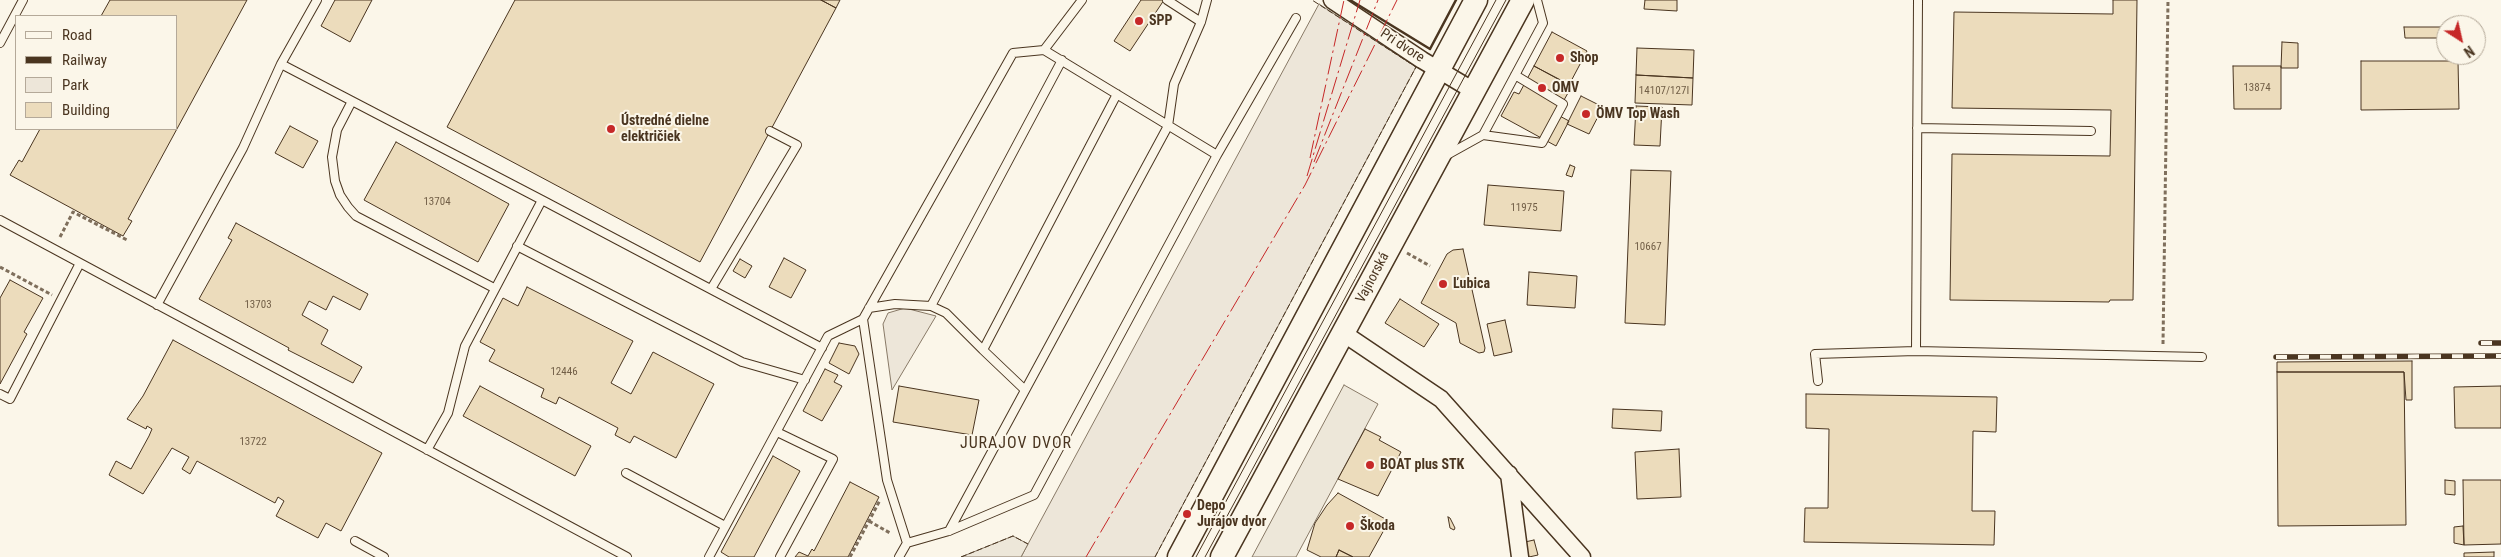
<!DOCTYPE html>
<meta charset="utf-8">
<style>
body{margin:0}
#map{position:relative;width:2501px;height:557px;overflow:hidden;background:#fbf6e9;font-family:"Roboto Condensed",sans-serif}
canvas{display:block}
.legend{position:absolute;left:15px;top:15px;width:162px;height:115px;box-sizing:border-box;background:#fbf6e9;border:1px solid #b4a999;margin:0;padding:6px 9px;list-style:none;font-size:15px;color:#4a3520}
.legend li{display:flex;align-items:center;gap:10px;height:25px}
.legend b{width:25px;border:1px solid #b4a999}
.north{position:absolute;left:2436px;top:15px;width:50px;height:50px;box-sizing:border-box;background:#fbf6e9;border:1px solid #b4a999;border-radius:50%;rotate:145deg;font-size:14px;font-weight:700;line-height:20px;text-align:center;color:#4a3520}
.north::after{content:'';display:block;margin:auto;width:18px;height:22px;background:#c62828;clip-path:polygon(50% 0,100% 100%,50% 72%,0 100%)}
</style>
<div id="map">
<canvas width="2501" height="557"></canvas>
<ul class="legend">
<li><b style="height:6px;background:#fbf6e9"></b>Road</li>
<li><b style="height:6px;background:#4a3520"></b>Railway</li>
<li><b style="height:14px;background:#ede6d9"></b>Park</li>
<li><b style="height:14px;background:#ecdcbc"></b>Building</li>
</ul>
<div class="north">N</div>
</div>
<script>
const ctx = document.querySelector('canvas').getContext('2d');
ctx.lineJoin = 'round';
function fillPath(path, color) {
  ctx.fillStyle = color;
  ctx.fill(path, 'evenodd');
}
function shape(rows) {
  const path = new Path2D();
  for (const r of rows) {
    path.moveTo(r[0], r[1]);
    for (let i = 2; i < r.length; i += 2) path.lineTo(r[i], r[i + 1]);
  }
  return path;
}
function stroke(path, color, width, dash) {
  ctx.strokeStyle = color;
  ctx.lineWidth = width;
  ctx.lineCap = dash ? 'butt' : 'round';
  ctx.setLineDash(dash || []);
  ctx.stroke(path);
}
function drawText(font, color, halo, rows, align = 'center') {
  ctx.font = font + ' "Roboto Condensed",sans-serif';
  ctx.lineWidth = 4;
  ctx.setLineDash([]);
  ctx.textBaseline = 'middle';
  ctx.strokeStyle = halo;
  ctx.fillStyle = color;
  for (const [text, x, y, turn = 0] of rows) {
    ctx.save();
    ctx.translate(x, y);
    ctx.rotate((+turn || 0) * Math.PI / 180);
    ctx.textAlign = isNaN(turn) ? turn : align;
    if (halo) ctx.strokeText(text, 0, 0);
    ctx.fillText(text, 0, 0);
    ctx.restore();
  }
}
const green = shape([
 [1319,4,1416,67,1155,557,1021,557,1319,4],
 [905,308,936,316,892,390,883,324,888,313,905,308]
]);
fillPath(green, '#ede6d9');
stroke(green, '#887966', 1);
const parking = shape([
 [1344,385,1378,404,1296,557,1252,557,1344,385],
 [1013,536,1028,544,1021,557,961,557,1013,536]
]);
fillPath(parking, '#ede7d9');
stroke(parking, '#887966', 1);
const building = shape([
 [110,0,247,0,128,219,132,221,123,236,10,175,19,160,22,162,40,129,176,129,176,16,101,16,110,0],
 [335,0,372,0,350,42,321,26,335,0],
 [515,0,821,0,836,8,700,262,447,127,515,0],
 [821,0,840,0,836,8,821,0],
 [1141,0,1164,0,1130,51,1114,41,1141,0],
 [1645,0,1677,0,1677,11,1644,9,1645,0],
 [2113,0,2137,0,2133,300,2110,300,2109,302,1950,300,1952,154,2110,156,2111,110,1952,108,1954,12,2113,14,2113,0],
 [2404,27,2446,27,2446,38,2405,38,2404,27],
 [1552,32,1587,51,1569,85,1534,66,1552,32],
 [2282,42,2298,43,2298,68,2281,68,2282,42],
 [1637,48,1694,50,1693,78,1636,75,1637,48],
 [2361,61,2458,61,2459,109,2361,110,2361,61],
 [1534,66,1572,86,1556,114,1569,121,1556,146,1501,116,1514,92,1519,94,1534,66],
 [2233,66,2281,66,2281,109,2234,109,2233,66],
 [1636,75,1693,78,1692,105,1635,103,1636,75],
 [1581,96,1603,107,1589,134,1567,124,1581,96],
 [1636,106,1662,107,1660,146,1634,145,1636,106],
 [290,126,318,141,303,168,275,153,290,126],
 [396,142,509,204,478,262,364,200,396,142],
 [1570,165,1575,167,1572,177,1566,175,1570,165],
 [1631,170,1671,171,1665,325,1625,323,1631,170],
 [1488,185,1564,191,1561,231,1484,225,1488,185],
 [236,223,368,294,360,310,333,296,326,310,309,301,302,315,328,330,321,344,362,367,353,383,288,350,289,348,199,299,232,240,228,238,236,223],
 [1463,249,1485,348,1484,352,1479,353,1460,343,1456,323,1421,303,1447,254,1453,250,1463,249],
 [784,258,806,270,791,298,769,287,784,258],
 [740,259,752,266,745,278,733,271,740,259],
 [1529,272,1577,276,1575,308,1527,305,1529,272],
 [10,280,43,298,24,332,27,334,0,384,0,298,10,280],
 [527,287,633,341,611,383,631,394,653,352,714,384,676,458,634,436,630,443,615,435,618,428,559,397,556,404,541,397,544,389,489,361,495,350,480,342,503,298,518,306,527,287],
 [1400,299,1439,324,1424,347,1385,323,1400,299],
 [1505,320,1512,352,1494,356,1487,324,1505,320],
 [173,340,382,453,341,531,326,523,318,538,276,516,284,501,278,497,275,503,197,461,190,474,182,469,189,457,172,448,143,494,109,475,116,461,131,469,149,436,152,429,147,426,146,429,127,419,143,396,173,340],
 [839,343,855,346,859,354,849,374,829,363,839,343],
 [2412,361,2412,400,2406,400,2404,372,2277,372,2277,362,2412,361],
 [825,369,838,375,834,382,842,386,822,421,803,411,825,369],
 [2277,372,2404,372,2406,525,2278,526,2277,372],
 [480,386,591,446,575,476,463,416,480,386],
 [899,386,979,400,972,435,893,422,899,386],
 [2501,386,2501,428,2455,428,2454,387,2501,386],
 [1806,394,1997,397,1996,432,1973,431,1972,511,1995,511,1994,545,1804,542,1805,508,1828,508,1829,429,1806,428,1806,394],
 [1613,409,1662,411,1661,431,1612,428,1613,409],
 [1365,429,1381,437,1379,440,1401,452,1378,496,1338,479,1365,429],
 [1679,449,1681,497,1637,499,1635,452,1679,449],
 [773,456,800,471,754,557,729,557,721,552,773,456],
 [2445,480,2455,481,2455,495,2445,494,2445,480],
 [2463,480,2501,480,2501,544,2464,545,2463,480],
 [850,482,879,497,848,557,795,557,799,552,808,556,812,549,814,551,850,482],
 [1338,493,1389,521,1369,557,1353,557,1339,550,1336,557,1321,557,1307,550,1315,523,1327,505,1338,493],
 [1448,517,1450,518,1455,528,1454,530,1450,528,1448,517],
 [2463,526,2464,545,2454,543,2454,527,2463,526],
 [1534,540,1538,555,1529,557,1525,542,1534,540],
 [1339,550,1353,557,1336,557,1339,550],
 [2494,552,2494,557,2464,557,2464,553,2494,552]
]);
fillPath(building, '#ecdcbc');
stroke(building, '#4a3520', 1);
const lane = shape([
 [1167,0,1201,22],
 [1918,0,1916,351,2202,357],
 [0,43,23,0],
 [1044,50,1082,0],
 [281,64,542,200],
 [352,101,337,130,332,157,335,181,340,195,348,207,356,216,494,288],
 [1917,128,2091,131],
 [1483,135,1542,143,1563,104,1515,75],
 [1217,155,1296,18],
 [1447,155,1483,135,1543,23,1537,0],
 [0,220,627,557],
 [517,246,742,362,805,380],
 [711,289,797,145,770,131],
 [157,305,243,148,281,64,317,0],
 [931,306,1062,60],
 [869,308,895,304,931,306,946,313,983,350],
 [863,319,887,480,907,543],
 [1818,381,1815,354,1916,351],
 [1025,390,983,350,1117,94],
 [0,394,10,399,80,263],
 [777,432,833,459,780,557],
 [427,450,448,413,465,346,542,200,822,348],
 [626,473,725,526],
 [949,531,1168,126,1174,84,1201,22,1207,0],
 [355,541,384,557],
 [709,557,828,336,863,319,1013,53,1044,50,1217,155,1034,495,949,531,907,543,899,557]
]);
const street = shape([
 [1332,0,1422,60,1474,91],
 [1343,333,1441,399,1582,557],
 [1509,474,1520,557]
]);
const secondary = shape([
 [1179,557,1476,0],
 [1222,557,1523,0]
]);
stroke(lane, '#4a3520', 10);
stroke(street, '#4a3520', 19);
stroke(secondary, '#4a3520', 25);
stroke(shape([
 [60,237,73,212,127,240],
 [1407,253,1430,266],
 [0,267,52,295],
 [2163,344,2168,0],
 [869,521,890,533],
 [850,557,880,500]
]), '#7f6f5c', 3, [4, 2.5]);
stroke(lane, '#fbf6e9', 8);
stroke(street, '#fbf6e9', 16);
stroke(secondary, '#fbf6e9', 22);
stroke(shape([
 [1196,557,1496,0],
 [1205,557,1506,0]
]), '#4a3520', 1);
const rail = shape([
 [2481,343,2501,343],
 [2276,357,2501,356]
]);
stroke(rail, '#4a3520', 5.5);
stroke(rail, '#fbf6e9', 4, [11]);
stroke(shape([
 [961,557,1013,536,1028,544],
 [1155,557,1416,67,1312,0]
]), '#4a3520', 1, [6, 2.5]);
stroke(shape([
 [1350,0,1430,49,1456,0]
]), '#4a3520', 2.5);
stroke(shape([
 [1310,158,1344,0],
 [1314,162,1378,0],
 [1307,176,1360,0],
 [1086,557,1305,185,1397,0]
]), '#c62828', 1, [18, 4, 2.5, 4]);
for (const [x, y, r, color] of [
 [1139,21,5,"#c62828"],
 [1560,58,5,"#c62828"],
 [1542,88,5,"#c62828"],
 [1586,114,5,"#c62828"],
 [611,129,5,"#c62828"],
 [1443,284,5,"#c62828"],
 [1370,465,5,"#c62828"],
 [1187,514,5,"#c62828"],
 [1350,526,5,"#c62828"]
]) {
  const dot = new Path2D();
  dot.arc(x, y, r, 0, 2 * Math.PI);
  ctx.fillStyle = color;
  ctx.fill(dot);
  stroke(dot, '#fbf6e9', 2);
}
drawText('11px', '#725f47', null, [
 ["13874",2257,88],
 ["14107/127I",1664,91],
 ["13704",437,202],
 ["11975",1524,208],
 ["10667",1648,247],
 ["13703",258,305],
 ["12446",564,372],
 ["13722",253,442]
]);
drawText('bold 14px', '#4a3520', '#fbf6e9', [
 ["SPP",1149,21],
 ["Shop",1570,58],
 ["OMV",1552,88],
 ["ÖMV Top Wash",1596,114],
 ["Ústredné dielne",621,121],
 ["električiek",621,137],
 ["Ľubica",1453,284],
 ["BOAT plus STK",1380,465],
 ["Depo",1197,506],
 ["Jurajov dvor",1197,522],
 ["Škoda",1360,526]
], 'left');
drawText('14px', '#4a3520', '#fbf6e9', [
 ["Pri dvore",1402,46,33],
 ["Vajnorská",1373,278,-62]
]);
ctx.letterSpacing = '1px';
drawText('16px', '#4a3520', '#fbf6e9', [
 ["JURAJOV DVOR",1016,444]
]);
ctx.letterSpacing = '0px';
</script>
